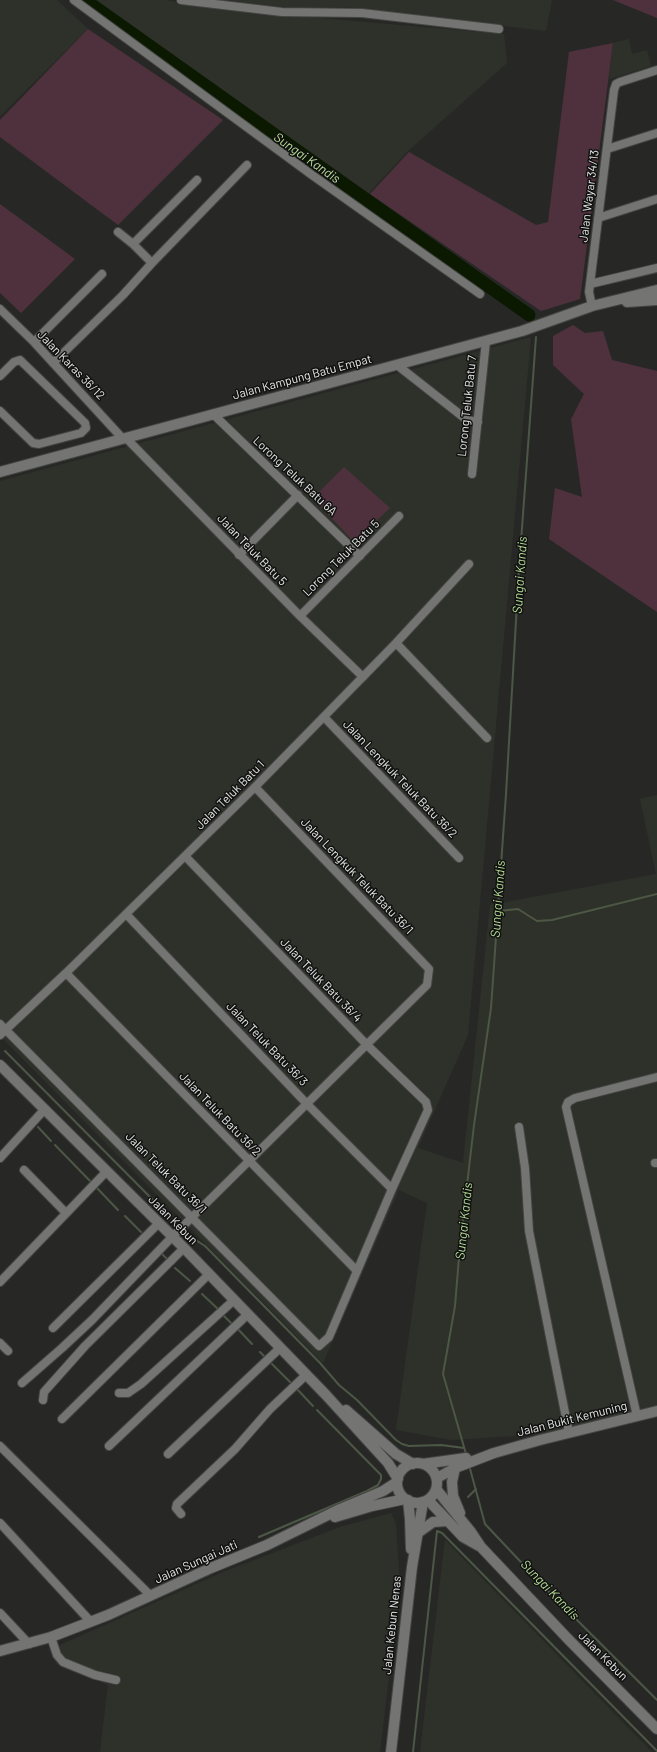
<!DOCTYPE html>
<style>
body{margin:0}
canvas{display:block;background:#272826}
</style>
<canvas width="657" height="1752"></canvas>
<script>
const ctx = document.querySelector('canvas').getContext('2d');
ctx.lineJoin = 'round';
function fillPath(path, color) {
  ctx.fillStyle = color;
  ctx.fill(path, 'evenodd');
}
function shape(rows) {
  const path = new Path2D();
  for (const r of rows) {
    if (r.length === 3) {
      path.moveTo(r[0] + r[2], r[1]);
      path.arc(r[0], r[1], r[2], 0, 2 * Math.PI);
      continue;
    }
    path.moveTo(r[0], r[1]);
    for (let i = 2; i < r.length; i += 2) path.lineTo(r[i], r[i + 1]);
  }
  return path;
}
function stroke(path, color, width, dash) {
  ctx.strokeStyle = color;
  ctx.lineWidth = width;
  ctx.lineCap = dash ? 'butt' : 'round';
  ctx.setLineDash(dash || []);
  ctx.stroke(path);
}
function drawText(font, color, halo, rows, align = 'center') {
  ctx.font = font + ' Barlow,sans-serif';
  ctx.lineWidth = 3;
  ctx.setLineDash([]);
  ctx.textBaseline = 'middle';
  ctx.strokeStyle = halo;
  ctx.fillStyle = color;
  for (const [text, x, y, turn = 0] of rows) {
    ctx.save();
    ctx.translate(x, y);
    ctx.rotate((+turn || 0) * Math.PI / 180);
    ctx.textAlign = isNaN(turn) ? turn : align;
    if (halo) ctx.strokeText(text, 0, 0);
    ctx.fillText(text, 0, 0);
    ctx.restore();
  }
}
fillPath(shape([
 [0,0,57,0,88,29,0,116],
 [90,0,164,0,226,9,284,15,504,34,507,63,408,151,367,195],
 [221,0,552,0,546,31,347,7,286,7],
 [629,39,632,54,647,50,651,66,609,79,613,43],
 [531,337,468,1035,418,1148,463,1163,490,905,656,874,640,799,657,795,657,1406,544,1434,451,1440,396,1430,427,1203,399,1190,323,1363,0,1036,0,481],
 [391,1513,396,1524,400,1585,380,1752,100,1752,108,1685,57,1664,49,1650,223,1572,340,1527],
 [445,1540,652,1752,420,1752]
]), '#2d3129');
fillPath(shape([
 [613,0,657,0,657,18],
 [88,29,223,120,118,225,0,137,0,120],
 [613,43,580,299,541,311,370,194,409,152,536,225,548,222,569,52],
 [0,204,75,259,21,313,0,293],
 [573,325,585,333,603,331,612,360,657,371,657,612,549,539,555,488,582,497,571,419,584,394,553,365,553,336],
 [344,467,390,508,354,542,313,498]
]), '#4e313d');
stroke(shape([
 [499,911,518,909,537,921,552,920,657,894],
 [5,1051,160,1207],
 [38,1127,51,1141],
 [55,1145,92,1183],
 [95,1186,118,1210],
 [125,1216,141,1232],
 [191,1237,205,1246,320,1363,339,1385,357,1400,396,1440,402,1444,409,1446,441,1445,464,1448],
 [161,1253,168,1260],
 [175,1268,190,1281],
 [202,1294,219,1310],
 [222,1314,233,1325],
 [236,1327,252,1344],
 [260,1352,264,1356],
 [272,1364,292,1384],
 [296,1388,313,1406],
 [466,1454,443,1374,455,1306,460,1245,474,1125,491,1008,506,794,519,569,536,337],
 [469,1465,485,1524,553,1596,657,1700],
 [468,1497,476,1489],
 [259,1537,367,1491,378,1485,381,1479,381,1475,317,1410],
 [413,1752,437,1531,442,1533,657,1751]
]), '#4c5745', 2);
stroke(shape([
 [85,0,529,315]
]), '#0a1900', 13);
const minor = shape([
 [74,0,312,175,480,294],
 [181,0,282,12,362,13,499,29],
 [607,149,657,133],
 [598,218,657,199],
 [118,232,133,244,152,263],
 [133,244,197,180],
 [590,284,657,268],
 [592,306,589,292,614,90,616,84,620,82,657,70],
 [0,309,34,342,123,439],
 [34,342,102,274],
 [53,363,123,295,152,263,247,165],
 [397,365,467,420,478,422],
 [0,376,14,362,20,360,85,423,86,428,81,433,39,444,33,443,0,411],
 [213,414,360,556],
 [126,438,300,616,363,677],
 [472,474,486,341],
 [239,555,298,495],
 [300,616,399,516],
 [396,643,487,738],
 [324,717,459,858],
 [126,914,307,1104,392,1189],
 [66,973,357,1271],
 [0,1024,319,1346,329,1337,392,1189,422,1123,428,1110,426,1102,367,1045,185,856],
 [0,1035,66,973,255,787,396,643,469,564],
 [519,1127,525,1168,529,1231,569,1433],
 [0,1158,44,1110],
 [655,1163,657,1163],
 [24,1170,66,1213],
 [0,1282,106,1172],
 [53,1328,158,1224],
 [0,1343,8,1351],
 [22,1383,62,1348,92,1320,172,1237,427,985,429,969,255,787],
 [119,1393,128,1393,141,1384,233,1301],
 [43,1400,44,1392,85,1346,184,1248],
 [637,1416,566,1107,568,1102,575,1098,657,1077],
 [62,1419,208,1275],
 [0,1446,151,1596],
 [109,1446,247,1315],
 [168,1454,280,1348],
 [181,1514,176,1508,177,1504,235,1449,270,1409,306,1375],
 [0,1523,91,1622],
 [0,1613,29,1644],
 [51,1637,57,1655,63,1662,95,1675,116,1680]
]);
const tertiary = shape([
 [408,1500,410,1519,411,1549],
 [391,1752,412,1567,423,1502]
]);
const secondary = shape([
 [627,302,657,300],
 [0,472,522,331,592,306,657,290],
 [0,1065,184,1248,326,1395,388,1463,398,1479],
 [346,1410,396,1454,413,1464],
 [417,1483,20],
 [423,1464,466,1458],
 [455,1468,452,1482,453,1496,460,1513],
 [437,1478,455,1468,494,1453,540,1440,657,1411],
 [436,1489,471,1532,481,1547,569,1640,657,1729],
 [428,1500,463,1537,479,1546],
 [335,1517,372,1506,405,1499],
 [419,1532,433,1522,447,1521],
 [0,1651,51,1637,108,1615,211,1568,267,1545,340,1509,383,1491,397,1482]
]);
stroke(minor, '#444543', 10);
stroke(tertiary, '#444543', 12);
stroke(secondary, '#444543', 12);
stroke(minor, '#747573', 8);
stroke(tertiary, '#747573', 10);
stroke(secondary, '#747573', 10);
drawText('12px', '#e7e8e6', '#101110', [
 ["Jalan Wayar 34/13",589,196,-83],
 ["Jalan Karas 36/12",71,365,46],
 ["Jalan Kampung Batu Empat",302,377,-15],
 ["Lorong Teluk Batu 7",467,406,-84],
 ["Lorong Teluk Batu 6A",295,476,43],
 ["Jalan Teluk Batu 5",252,550,46],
 ["Lorong Teluk Batu 5",341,558,-45],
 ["Jalan Lengkuk Teluk Batu 36/2",400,779,46],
 ["Jalan Teluk Batu 1",230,795,-45],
 ["Jalan Lengkuk Teluk Batu 36/1",357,876,46],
 ["Jalan Teluk Batu 36/4",321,980,46],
 ["Jalan Teluk Batu 36/3",267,1044,46],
 ["Jalan Teluk Batu 36/2",220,1114,46],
 ["Jalan Teluk Batu 36/1",166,1173,45],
 ["Jalan Kebun",173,1220,45],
 ["Jalan Bukit Kemuning",572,1419,-14],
 ["Jalan Sungai Jati",196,1562,-24],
 ["Jalan Kebun Nenas",392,1625,-84],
 ["Jalan Kebun",603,1656,45]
]);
drawText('italic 13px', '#b7de97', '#101110', [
 ["Sungai Kandis",307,158,35],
 ["Sungai Kandis",520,575,-86],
 ["Sungai Kandis",498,899,-86],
 ["Sungai Kandis",464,1221,-84],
 ["Sungai Kandis",550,1590,46]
]);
</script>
